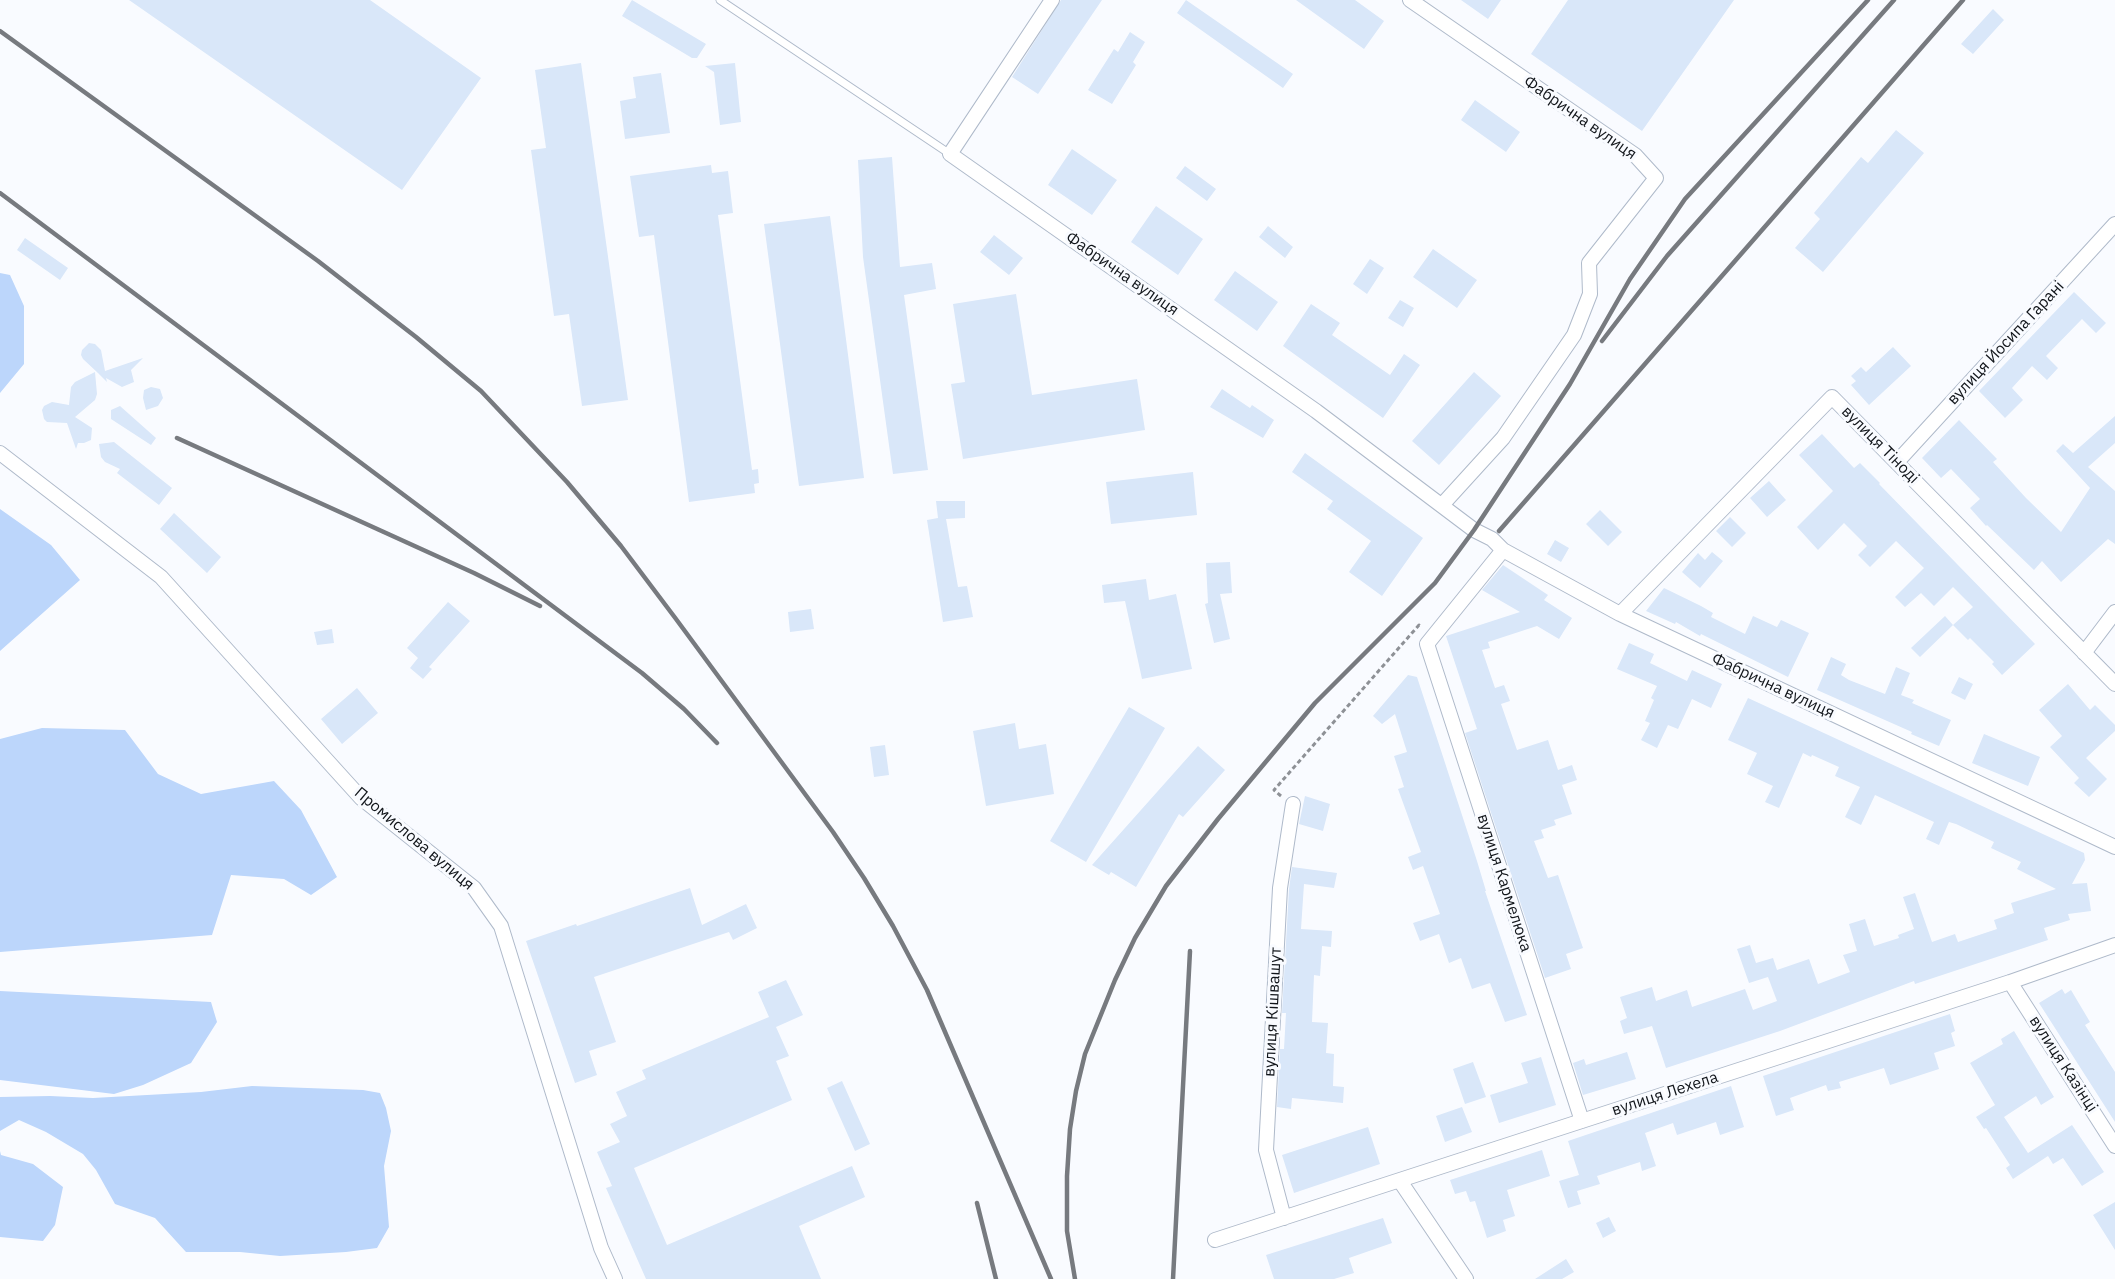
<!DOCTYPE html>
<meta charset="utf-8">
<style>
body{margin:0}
canvas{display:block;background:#f9fbff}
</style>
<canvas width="2115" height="1279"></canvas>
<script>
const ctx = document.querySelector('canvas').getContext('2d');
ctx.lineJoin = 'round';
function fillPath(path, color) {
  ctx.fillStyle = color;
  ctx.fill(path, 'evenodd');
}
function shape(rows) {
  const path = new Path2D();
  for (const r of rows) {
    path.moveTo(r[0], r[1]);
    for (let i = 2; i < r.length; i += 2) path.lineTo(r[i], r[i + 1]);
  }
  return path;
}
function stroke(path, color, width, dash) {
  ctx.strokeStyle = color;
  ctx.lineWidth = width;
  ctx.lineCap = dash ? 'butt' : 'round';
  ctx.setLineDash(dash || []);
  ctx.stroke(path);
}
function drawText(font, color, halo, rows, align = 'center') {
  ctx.font = font + ' "IBM Plex Sans",sans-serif';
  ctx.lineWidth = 6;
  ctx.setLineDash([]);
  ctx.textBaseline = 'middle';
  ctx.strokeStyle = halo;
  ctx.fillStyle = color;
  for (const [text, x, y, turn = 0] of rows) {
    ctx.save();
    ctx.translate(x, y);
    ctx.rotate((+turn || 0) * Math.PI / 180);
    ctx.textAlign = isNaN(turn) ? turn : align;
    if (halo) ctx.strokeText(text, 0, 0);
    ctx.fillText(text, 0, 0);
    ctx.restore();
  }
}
fillPath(shape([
 [0,273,10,275,24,306,24,364,0,393],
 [0,509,51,545,80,580,0,651],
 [42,728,125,730,158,774,201,794,274,781,301,810,337,877,311,895,284,879,231,875,212,935,0,952,0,739],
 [0,991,211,1002,217,1022,191,1063,143,1085,114,1094,0,1080],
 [252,1086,363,1090,380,1093,386,1108,391,1131,384,1166,389,1227,377,1248,346,1252,280,1256,240,1252,186,1252,155,1218,115,1204,96,1170,83,1154,46,1132,19,1120,0,1131,0,1097,50,1096,93,1098,201,1092],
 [0,1151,1,1155,33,1164,63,1187,55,1225,43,1241,0,1237]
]), '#bcd6fb');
fillPath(shape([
 [129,0,370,0,481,78,402,190],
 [632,0,706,44,697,58,692,58,622,16],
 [1061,0,1102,0,1038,94,1012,77],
 [1186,0,1293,74,1283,88,1177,13],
 [1296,0,1355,0,1384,21,1364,49],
 [1461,0,1501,0,1488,19],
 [1568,0,1734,0,1642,131,1531,54],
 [1993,9,2004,20,1973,54,1961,44],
 [1130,32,1145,42,1133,62,1136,65,1112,104,1088,90,1114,49,1118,52],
 [581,63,628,400,582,406,569,314,554,316,531,150,546,148,535,70],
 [735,63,741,122,720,125,714,72,705,66],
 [661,73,670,133,625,139,620,101,636,98,633,77],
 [1475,100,1520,132,1506,152,1461,120],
 [1896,130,1924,153,1823,272,1795,248,1820,219,1814,213,1861,157,1868,163],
 [1072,149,1117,180,1092,215,1048,185],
 [892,157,900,267,932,263,936,289,904,295,928,470,893,474,863,257,858,160],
 [711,165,712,173,728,171,733,213,718,215,752,470,758,469,759,483,754,484,755,493,689,502,654,235,639,237,630,176],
 [1185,166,1216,189,1207,201,1176,178],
 [1156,206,1203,239,1178,275,1131,242],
 [830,216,864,478,799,486,764,224],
 [1268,226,1293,247,1285,258,1259,237],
 [994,235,1023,258,1009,275,980,252],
 [25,238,68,268,60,280,17,250],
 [1433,249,1477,280,1457,308,1413,277],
 [1370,259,1384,268,1367,294,1353,284],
 [1235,271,1278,302,1257,331,1214,300],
 [2074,292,2106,323,2096,333,2082,319,2046,356,2058,368,2047,380,2032,366,2012,388,2023,400,2005,418,1979,391],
 [1016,294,1032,395,1137,379,1145,430,963,459,951,384,965,382,953,304],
 [1400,300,1414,308,1403,327,1388,318],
 [1311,304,1340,323,1332,335,1390,375,1404,354,1420,365,1383,418,1283,346],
 [89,343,95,344,101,350,105,371,143,358,131,370,134,382,122,387,106,378,107,382,98,373,83,359,81,355,82,350],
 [1893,347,1911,366,1869,405,1851,385,1856,381,1851,376,1861,367,1866,372],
 [95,372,97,394,95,400,75,417,92,428,91,440,84,443,78,443,76,449,67,423,47,422,44,419,42,410,44,406,52,402,69,405,71,387,75,382],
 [1474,372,1501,396,1439,465,1412,441],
 [151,387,160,389,163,398,158,406,146,410,143,398,144,390],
 [1222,389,1250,408,1252,405,1274,420,1263,438,1210,407],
 [120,406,156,438,151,445,111,419,111,410],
 [2115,416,2115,443,2088,467,2115,491,2115,544,2108,539,2061,582,2042,561,2034,570,1987,525,1986,526,1970,508,1980,499,1951,469,1941,478,1922,458,1959,420,1997,459,1993,462,2026,498,2061,532,2090,488,2056,451,2063,444,2073,453],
 [1822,434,1854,468,1860,463,1880,483,1879,484,2035,644,2002,675,1992,664,1994,662,1970,638,1968,640,1953,625,1973,607,1953,587,1934,606,1921,593,1905,607,1895,597,1924,568,1896,541,1870,567,1858,555,1867,546,1844,523,1818,550,1797,527,1833,491,1799,455],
 [114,442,172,488,159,505,117,473,120,469,105,462,101,457,99,444],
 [1305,453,1423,538,1382,596,1349,572,1371,541,1327,509,1333,501,1292,472],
 [1193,472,1197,515,1111,524,1106,482],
 [1769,481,1786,500,1767,517,1750,498],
 [936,501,965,501,965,518,946,519,958,587,967,586,973,617,943,622,927,520,938,518],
 [1600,510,1622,532,1608,546,1586,524],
 [174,513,221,557,207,573,160,529],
 [1730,517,1746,533,1732,547,1716,531],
 [1555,540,1569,548,1561,562,1547,554],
 [1712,552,1723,561,1700,588,1682,572,1698,553,1705,560],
 [1230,562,1232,593,1220,594,1230,639,1214,643,1205,604,1208,603,1206,563],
 [1503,565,1548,595,1544,600,1572,618,1559,639,1537,626,1488,642,1490,648,1482,650,1495,688,1504,685,1510,701,1501,704,1517,750,1548,740,1558,770,1572,765,1577,780,1562,785,1572,814,1554,820,1556,825,1541,830,1544,838,1534,841,1548,878,1558,875,1583,948,1566,954,1571,969,1545,978,1465,733,1477,729,1446,636,1520,612,1482,590],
 [1146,579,1149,600,1176,594,1192,669,1142,679,1125,601,1104,603,1102,585],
 [1664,588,1701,606,1713,613,1711,617,1745,634,1753,616,1777,627,1781,620,1809,633,1788,677,1701,634,1700,636,1676,622,1675,624,1646,611],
 [448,602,470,621,429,667,432,669,423,679,410,668,418,658,407,648],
 [811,609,814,629,790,632,788,612],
 [1945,616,1953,625,1920,657,1911,648],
 [332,629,334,643,317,645,314,632],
 [1629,643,1654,654,1650,663,1687,681,1692,670,1722,684,1711,708,1692,699,1678,729,1668,725,1657,748,1641,740,1650,723,1645,721,1654,700,1651,698,1657,686,1617,669],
 [1831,657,1846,664,1841,675,1849,680,1885,694,1896,667,1910,673,1901,695,1914,700,1912,703,1951,720,1939,746,1911,734,1912,732,1817,690],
 [1408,675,1417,677,1477,861,1486,891,1485,891,1527,1015,1505,1022,1490,983,1472,989,1461,958,1449,963,1439,934,1420,941,1413,923,1440,914,1423,866,1413,870,1408,857,1421,852,1398,789,1404,787,1394,756,1407,752,1395,714,1382,724,1373,716],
 [1959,677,1973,684,1965,700,1951,693],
 [2068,684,2090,710,2095,705,2115,725,2115,731,2086,758,2107,779,2089,797,2074,783,2079,778,2050,747,2062,736,2039,710],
 [357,688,378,713,342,744,321,719],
 [1748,698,2084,853,2085,860,2072,884,2087,883,2091,911,2068,914,2070,920,2044,928,2048,940,1915,984,1914,981,1780,1031,1666,1068,1652,1026,1624,1034,1620,1021,1627,1018,1620,997,1652,987,1656,1001,1687,990,1692,1007,1745,989,1753,1010,1777,1001,1768,977,1749,983,1737,949,1750,945,1756,963,1773,958,1777,970,1809,959,1818,984,1850,972,1843,955,1857,951,1849,924,1865,919,1874,946,1899,938,1898,935,1914,929,1903,897,1915,893,1932,942,1955,934,1958,942,1997,929,1994,920,2014,913,2011,903,2056,889,2017,869,2021,862,1991,848,1994,842,1956,824,1949,822,1939,845,1926,839,1934,822,1875,795,1861,825,1845,817,1860,787,1835,776,1839,767,1812,755,1811,757,1803,753,1779,808,1765,802,1773,786,1747,774,1757,753,1728,740],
 [1129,707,1165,728,1086,862,1050,841],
 [1015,723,1019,749,1046,744,1054,794,986,806,973,731],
 [1984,734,2040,757,2028,786,1972,763],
 [885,745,889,775,874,777,870,747],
 [1198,746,1225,770,1183,817,1179,814,1136,887,1111,872,1109,875,1092,865],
 [1305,796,1330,804,1323,831,1299,824],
 [1292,867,1337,873,1334,888,1304,884,1301,929,1332,931,1331,947,1322,946,1320,976,1314,975,1312,1022,1328,1023,1326,1053,1334,1054,1333,1086,1344,1087,1343,1103,1292,1098,1291,1109,1277,1107,1280,1049,1284,1049,1286,1013,1282,1013,1289,889],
 [690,888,702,925,746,904,757,928,733,940,729,932,594,977,616,1042,589,1051,597,1075,575,1083,526,941,576,924,577,926],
 [786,980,803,1015,776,1027,789,1056,776,1061,792,1100,634,1168,667,1245,852,1166,865,1197,799,1226,821,1279,646,1279,606,1188,612,1186,597,1152,620,1142,610,1124,627,1116,616,1092,646,1079,642,1070,769,1017,758,992],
 [2062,989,2065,994,2071,990,2090,1022,2085,1025,2115,1072,2115,1122,2039,1003],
 [1950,1014,1955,1031,1951,1033,1955,1046,1934,1053,1939,1069,1890,1085,1884,1068,1839,1082,1841,1088,1828,1091,1826,1085,1790,1098,1794,1110,1776,1116,1763,1076],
 [2014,1031,2054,1097,2041,1105,2036,1096,2004,1117,2028,1153,2072,1125,2104,1172,2082,1186,2063,1158,2053,1164,2048,1156,2013,1179,2006,1168,2010,1165,1986,1128,1984,1129,1976,1117,1995,1105,1970,1063,2003,1044,2001,1039],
 [1627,1052,1636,1079,1583,1095,1573,1063,1584,1059,1586,1065],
 [1541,1057,1556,1105,1499,1123,1490,1095,1528,1083,1521,1063],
 [1473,1062,1486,1097,1465,1104,1453,1069],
 [842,1081,870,1144,855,1151,827,1088],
 [1731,1086,1744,1127,1720,1135,1716,1122,1677,1135,1673,1123,1645,1133,1656,1166,1642,1171,1640,1162,1597,1176,1600,1184,1577,1191,1581,1204,1568,1208,1559,1181,1579,1175,1568,1141],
 [1462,1107,1472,1132,1445,1142,1436,1116],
 [1368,1127,1380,1164,1294,1193,1282,1155],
 [1542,1150,1550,1176,1507,1190,1515,1216,1503,1220,1506,1231,1487,1238,1475,1201,1470,1202,1466,1191,1455,1194,1450,1180],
 [2115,1202,2115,1250,2093,1215],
 [1609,1217,1616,1231,1603,1238,1596,1223],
 [1383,1218,1392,1243,1349,1258,1354,1273,1334,1279,1274,1279,1266,1255],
 [1566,1259,1574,1272,1562,1279,1535,1279]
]), '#d9e7f9');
const lane = shape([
 [720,0,950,154]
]);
const street = shape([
 [1052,0,950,154,1316,411,1474,530,1492,539,1503,550,1620,614,2115,847],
 [1410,0,1635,155,1656,178,1589,263,1590,294,1574,335,1503,438,1442,505],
 [0,453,161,577,361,798,474,888,501,926,601,1248,615,1279],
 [1897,462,2115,224],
 [1503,550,1427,644,1582,1121],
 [1620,614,1832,397,2115,684],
 [2084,653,2115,612],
 [2010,982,2115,1146],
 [1400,1181,1466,1279],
 [1284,1218,1266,1150,1280,888,1293,804],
 [1215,1240,2010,982,2115,945]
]);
stroke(lane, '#afbaca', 9);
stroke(street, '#afbaca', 16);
stroke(shape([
 [1281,796,1274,790,1419,625,1421,628]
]), '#8e9196', 3, [4.5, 3]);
stroke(lane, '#fff', 7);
stroke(street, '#fff', 14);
stroke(shape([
 [0,31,318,261,416,337,481,391,567,482,621,546,676,619,833,832,864,878,893,926,927,990,1051,1279],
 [0,193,642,673,684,709,717,743],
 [1602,341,1667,256,1894,0],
 [177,438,474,573,540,606],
 [1499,531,1963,0],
 [977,1203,996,1279],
 [1075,1279,1067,1231,1067,1176,1070,1129,1076,1091,1085,1054,1115,980,1135,938,1166,886,1218,819,1315,703,1435,583,1474,530,1570,384,1630,279,1685,199,1868,0],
 [1173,1279,1190,951]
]), '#777a7f', 4.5);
drawText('16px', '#11151a', '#f9fbff', [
 ["Фабрична вулиця",1580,118,35],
 ["Фабрична вулиця",1122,274,35],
 ["вулиця Йосипа Гарані",2006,343,-47],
 ["вулиця Тіноді",1880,445,45],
 ["Фабрична вулиця",1773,686,25],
 ["Промислова вулиця",414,839,40],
 ["вулиця Кармелюка",1504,883,72],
 ["вулиця Кішвашут",1273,1012,-87],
 ["вулиця Казінці",2063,1064,57],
 ["вулиця Лехела",1665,1094,-18]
]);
</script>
